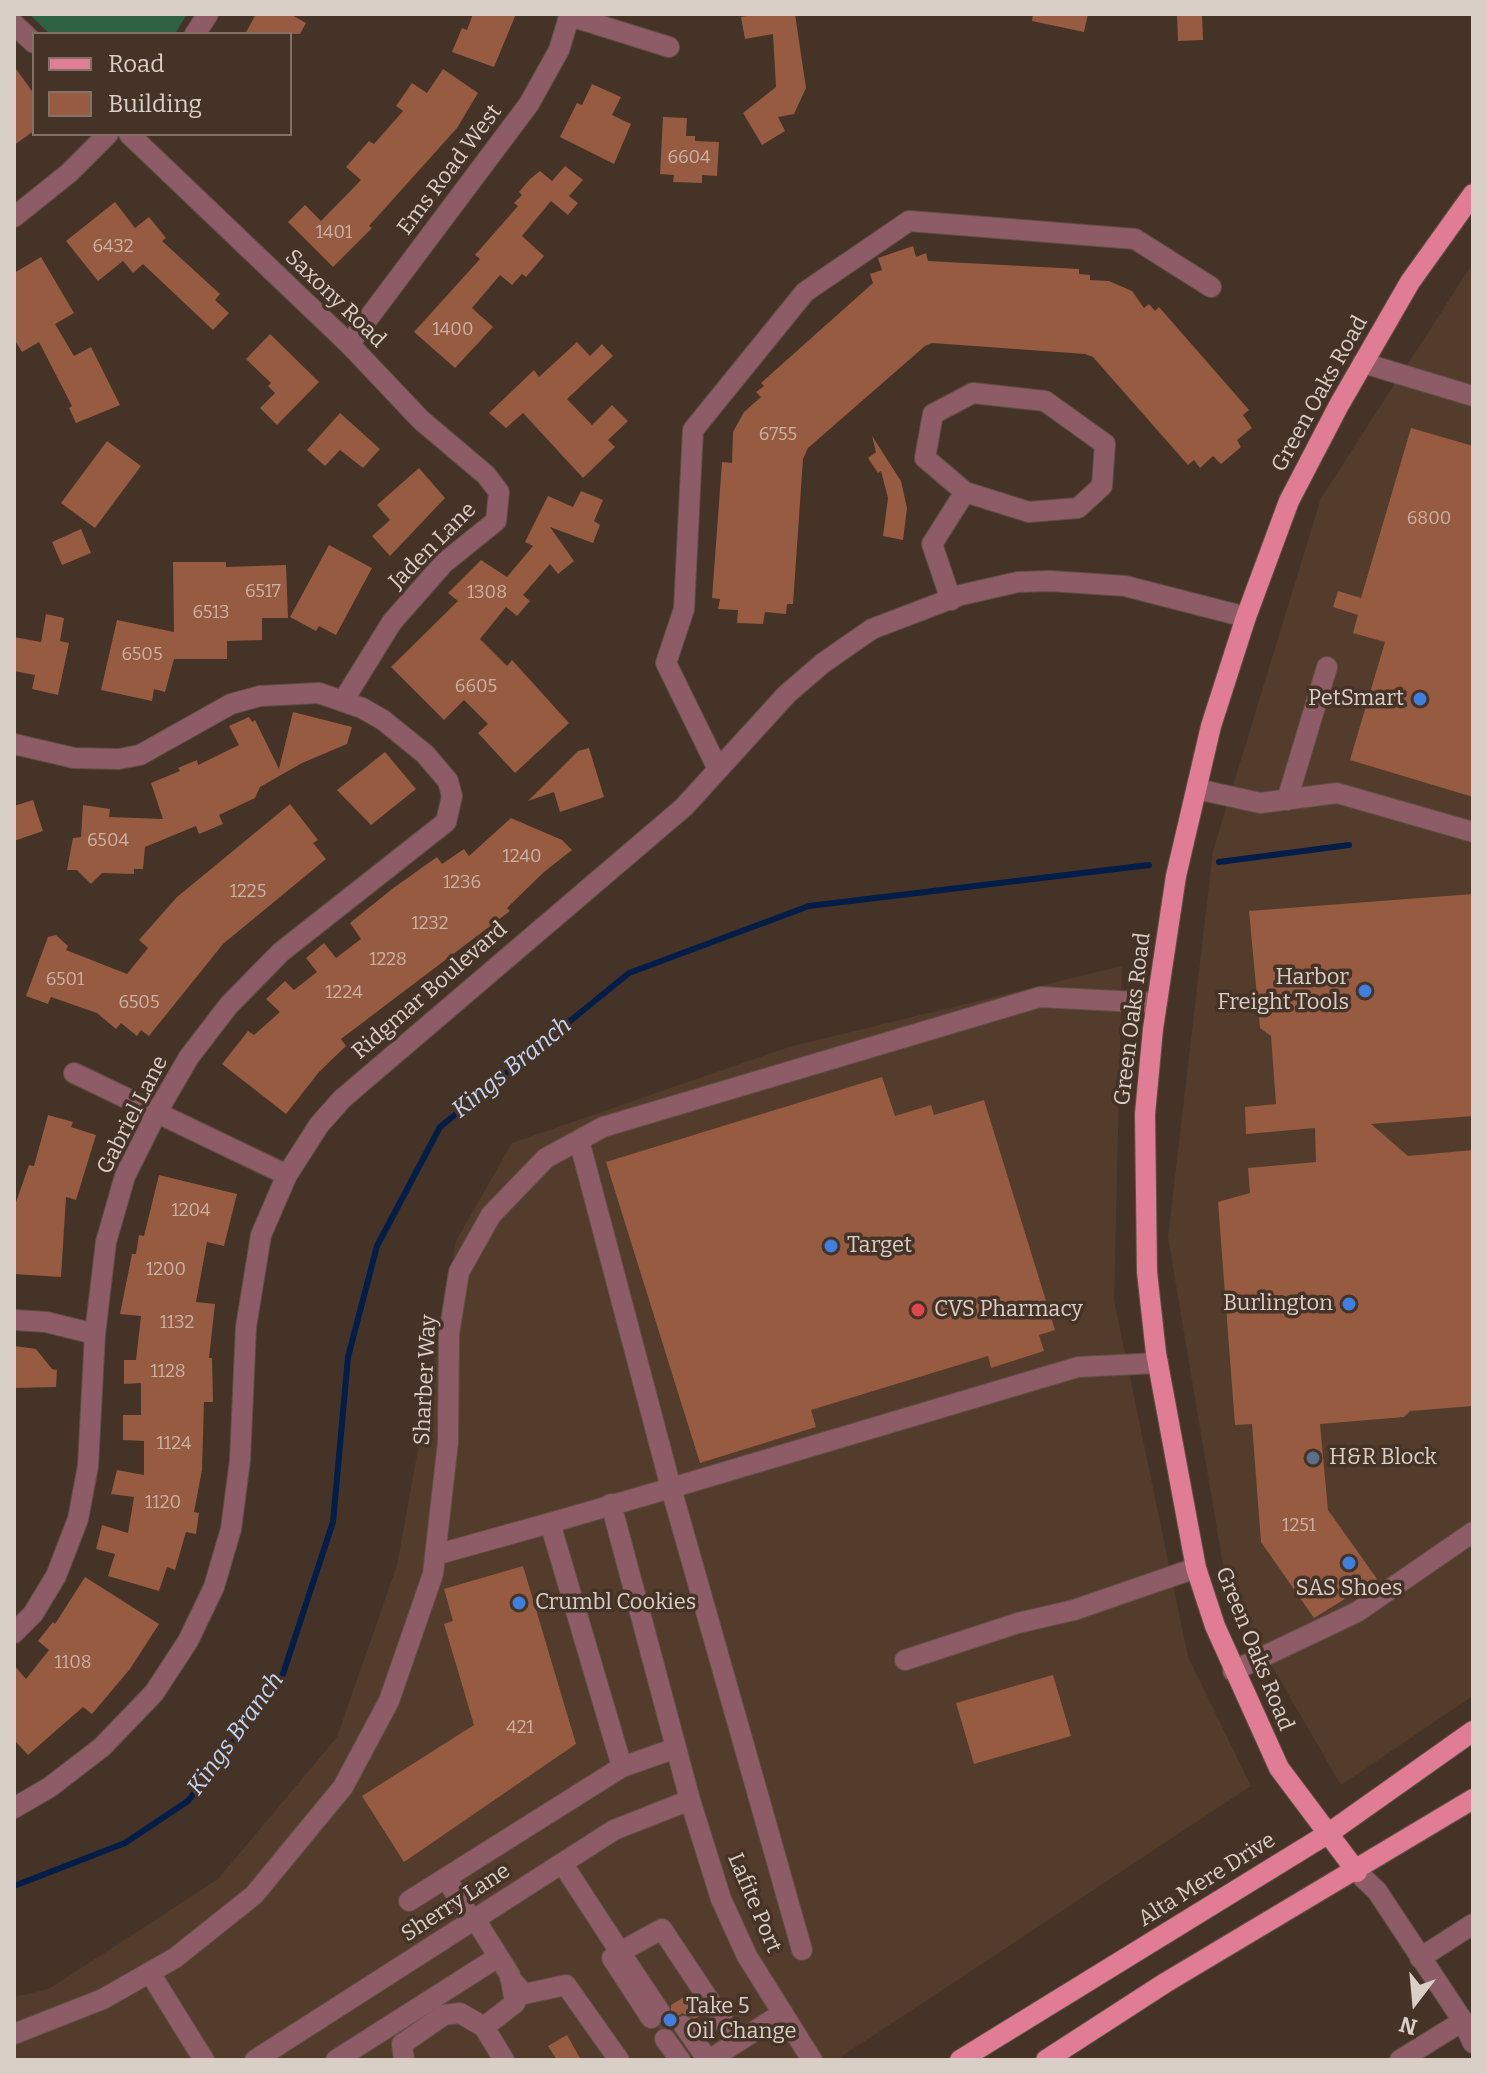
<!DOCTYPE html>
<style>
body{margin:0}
#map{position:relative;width:1487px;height:2074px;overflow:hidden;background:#453327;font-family:Bitter,serif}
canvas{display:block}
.frame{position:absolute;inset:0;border:16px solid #dacfc7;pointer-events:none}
.legend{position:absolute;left:32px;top:32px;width:260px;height:104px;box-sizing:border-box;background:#453327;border:2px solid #817167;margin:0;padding:10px 14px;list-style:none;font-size:24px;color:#dacfc7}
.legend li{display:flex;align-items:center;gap:16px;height:40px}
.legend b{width:40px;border:2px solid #817167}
.north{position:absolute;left:1375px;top:1962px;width:80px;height:80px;-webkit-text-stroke:6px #453327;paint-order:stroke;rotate:196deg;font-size:22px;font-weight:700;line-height:32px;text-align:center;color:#dacfc7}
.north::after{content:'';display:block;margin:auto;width:28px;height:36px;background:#dacfc7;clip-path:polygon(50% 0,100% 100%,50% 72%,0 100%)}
</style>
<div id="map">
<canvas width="1487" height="2074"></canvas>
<div class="frame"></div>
<ul class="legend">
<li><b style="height:10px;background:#e07d95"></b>Road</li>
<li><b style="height:22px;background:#965b40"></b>Building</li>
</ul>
<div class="north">N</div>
</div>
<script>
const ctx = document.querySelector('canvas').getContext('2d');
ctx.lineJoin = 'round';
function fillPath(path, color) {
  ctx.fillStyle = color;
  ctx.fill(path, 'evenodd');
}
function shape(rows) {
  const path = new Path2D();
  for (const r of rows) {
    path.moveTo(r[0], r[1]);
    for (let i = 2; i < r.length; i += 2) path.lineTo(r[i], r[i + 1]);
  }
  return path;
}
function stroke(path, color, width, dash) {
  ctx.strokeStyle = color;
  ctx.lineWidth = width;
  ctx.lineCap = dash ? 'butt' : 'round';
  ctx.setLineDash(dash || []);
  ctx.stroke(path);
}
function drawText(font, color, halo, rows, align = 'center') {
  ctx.font = font + ' Bitter,serif';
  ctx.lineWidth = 7;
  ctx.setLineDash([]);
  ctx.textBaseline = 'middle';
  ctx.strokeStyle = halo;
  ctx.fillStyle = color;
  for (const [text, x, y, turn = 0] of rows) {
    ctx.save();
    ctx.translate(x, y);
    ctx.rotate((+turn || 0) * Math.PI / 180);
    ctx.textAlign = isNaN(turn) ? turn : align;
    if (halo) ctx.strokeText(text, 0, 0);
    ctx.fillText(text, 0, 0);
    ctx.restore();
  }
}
fillPath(shape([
 [1473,263,1473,1696,1341,1785,1227,1589,1168,1237,1213,851,1321,498],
 [1122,966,1114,1300,1188,1657,1251,1786,836,2060,14,2060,14,1997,49,1989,218,1879,337,1737,397,1565,456,1241,512,1143,789,1047]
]), '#543c2c');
fillPath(shape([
 [29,14,187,14,175,34,50,34]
]), '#2f6240');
stroke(shape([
 [1219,862,1349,845],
 [14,1886,125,1843,188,1801,281,1680,333,1522,348,1357,377,1246,440,1127,629,973,809,906,1149,865]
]), '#021d48', 6);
fillPath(shape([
 [256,14,290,14,306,23,300,34,245,34],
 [473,14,516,14,494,67,452,52,462,28,467,30],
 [758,14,795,14,806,88,794,114,778,117,785,131,762,145,743,113,776,87,773,34,745,39,741,17],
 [1033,14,1088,14,1084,32,1032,21],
 [1177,14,1202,14,1203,40,1178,41],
 [14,66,34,94,34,131,14,145],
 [443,69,478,93,457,128,369,226,372,228,333,267,288,222,305,205,321,221,361,180,346,167,369,141,374,144,403,111,396,106,412,83,427,93],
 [592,84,621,97,612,115,631,124,614,164,560,137,577,103,582,105],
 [663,117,687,118,686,136,695,136,695,141,719,142,717,176,702,175,702,183,673,182,674,175,660,174],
 [565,166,583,180,569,196,578,203,568,215,551,201,522,236,544,256,526,277,522,274,512,285,500,275,472,308,493,327,455,368,414,332,480,259,475,255,518,206,514,203,522,195,519,192,530,179,540,171,552,181],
 [115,202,135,228,149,217,166,238,162,241,220,294,215,300,229,313,213,330,143,264,133,273,123,261,98,281,66,241],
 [913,246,916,257,926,253,928,261,1079,269,1079,274,1090,275,1090,280,1109,281,1132,291,1144,308,1149,304,1155,311,1159,307,1249,410,1243,415,1252,428,1237,440,1241,447,1221,464,1213,456,1200,468,1194,460,1188,465,1093,357,1085,354,932,343,925,346,808,448,803,459,793,604,787,604,786,614,765,612,763,624,737,623,738,610,718,609,720,599,712,598,722,462,732,463,733,432,744,412,761,397,756,392,764,386,761,383,873,283,870,274,882,270,878,258],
 [41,257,74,313,55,324,74,356,91,347,120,405,76,423,69,408,72,406,39,342,22,352,14,339,14,273],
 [270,334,319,382,277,425,260,408,275,393,268,386,271,383,246,359],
 [577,342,590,356,602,344,613,356,567,399,592,425,612,405,628,421,608,440,615,447,583,478,523,413,506,428,489,413,534,370,539,377],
 [340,413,380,449,363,468,340,450,325,466,307,450],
 [1411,428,1473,446,1473,797,1350,760,1385,642,1353,633,1358,615,1333,607,1338,591,1361,598],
 [872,436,901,481,907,508,903,540,883,536,888,498,881,471,878,473,868,458,876,452],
 [107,441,141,466,95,528,61,503],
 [419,468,445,498,390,556,372,536,390,520,377,505],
 [581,491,603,500,594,521,600,525,593,543,550,527,574,561,558,574,550,564,523,595,530,601,517,616,506,607,480,639,507,666,512,660,569,723,515,773,478,733,488,724,464,700,444,720,391,667,458,601,448,593,481,560,507,577,533,546,525,542,548,496,573,507],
 [81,529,91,553,62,565,52,542],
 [329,545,372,568,336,635,319,626,316,631,290,617],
 [173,562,226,562,226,567,286,565,288,618,262,618,262,640,227,641,227,659,174,659,165,692,154,689,152,701,101,690,117,620,174,632],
 [46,614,64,618,60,641,69,643,58,695,32,689,35,675,14,671,14,637,41,642],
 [293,712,352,727,347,744,302,763,260,787,255,798,219,815,223,824,199,834,196,826,145,847,143,869,134,869,134,874,102,873,91,884,77,870,67,870,73,838,81,837,83,805,110,809,109,817,163,819,151,783,180,771,178,768,197,760,198,765,239,745,229,726,249,717,252,722,255,720,279,769],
 [589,748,604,797,560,812,554,792,528,801,578,751],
 [385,752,416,789,371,825,337,790],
 [33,800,43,831,14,841,14,806],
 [290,804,318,840,313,843,326,859,223,944,149,1036,141,1030,137,1036,121,1023,116,1029,97,1013,51,997,48,1004,26,996,48,937,56,935,68,946,66,950,127,974,148,948,139,940,177,897],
 [511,818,562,840,572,850,544,872,507,908,510,911,341,1039,346,1046,319,1072,286,1114,222,1064,248,1031,254,1035,280,1012,266,999,285,981,294,990,317,972,306,958,324,943,336,958,361,939,350,923,392,889,437,857,442,864,464,849,469,856],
 [1473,894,1473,1116,1371,1124,1408,1156,1473,1150,1473,1406,1410,1411,1404,1417,1320,1424,1328,1510,1377,1579,1314,1618,1261,1542,1252,1424,1235,1425,1218,1202,1250,1193,1248,1168,1316,1162,1315,1128,1246,1134,1245,1107,1276,1104,1271,1036,1260,1028,1249,911],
 [882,1077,895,1116,931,1105,934,1115,984,1100,1055,1330,1039,1335,1044,1351,991,1368,988,1356,811,1410,816,1427,700,1463,606,1162],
 [48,1115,73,1122,71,1127,96,1135,76,1200,66,1197,61,1277,14,1274,14,1208,29,1165,34,1166],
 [159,1175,237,1194,224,1246,207,1242,196,1302,215,1304,209,1358,212,1358,213,1402,204,1402,202,1470,194,1512,199,1513,196,1534,186,1532,175,1570,167,1567,159,1591,108,1576,115,1554,96,1549,102,1525,128,1533,134,1497,111,1494,117,1470,144,1475,144,1441,123,1440,123,1415,141,1415,141,1383,124,1384,124,1360,136,1360,141,1316,120,1314,132,1254,136,1254,139,1235,144,1236],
 [15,1346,36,1349,52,1369,57,1370,56,1387,14,1388],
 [523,1566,576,1744,404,1862,362,1796,474,1725,444,1624,453,1621,444,1589],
 [85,1577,159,1624,130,1669,92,1714,83,1707,28,1755,14,1740,14,1665,26,1679,49,1650,38,1641,53,1622,55,1624],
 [1053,1675,1071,1736,974,1764,956,1703],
 [689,1994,702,2014,695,2019,682,2013,673,2020,671,2028,659,2028,671,2018,671,2005],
 [567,2035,581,2060,557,2060,548,2046]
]), '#965b40');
stroke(shape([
 [660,2012,674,2033]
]), '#5b4a3f', 20, [20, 10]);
const minor = shape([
 [570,16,669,47],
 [14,24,34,43],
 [195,34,208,14],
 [129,134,349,344,421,420,486,475,499,492,496,521,444,563,392,622,343,701],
 [14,217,69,173,108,134],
 [349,344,529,104,559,50,570,14],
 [1363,363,1473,396],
 [951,600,932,544,965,492,1029,512,1078,508,1102,486,1105,444,1045,401,973,393,933,414,925,458,965,492],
 [14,744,74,758,119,759,140,755,231,704,260,696,319,693,362,708,383,720,425,754,448,781,452,796,446,822,281,952,229,1005,189,1057,157,1112,125,1176,106,1242,95,1334,88,1466,78,1519,56,1576,33,1614,14,1633],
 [718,769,666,663,684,609,693,430,805,292,909,221,1135,239,1211,287],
 [1197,789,1260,803,1337,793,1473,832],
 [1287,800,1327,667],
 [74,1073,287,1175],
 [579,1140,671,1488,1078,1367,1158,1363],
 [14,1320,46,1322,95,1334],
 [611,1504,690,1800,721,1899,747,1956,812,2060],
 [435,1555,550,1523],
 [905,1660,1018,1623,1074,1610,1196,1568],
 [1233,1671,1357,1612,1473,1532],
 [622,1767,676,1748],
 [14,1808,50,1787,102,1747,154,1693,188,1641,214,1587,231,1529,240,1460,246,1327,261,1235,287,1175,319,1125,342,1099,684,807,787,694,823,663,872,629,961,595,1018,582,1050,581,1125,586,1246,617],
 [562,1863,620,1952,662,1929,737,2042],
 [1357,1872,1377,1891,1463,2021,1473,2043],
 [446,1878,472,1921],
 [409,1901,622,1767,550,1523,671,1488,802,1950],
 [475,1919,510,1975,515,2003,484,2027,504,2060],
 [1420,1958,1473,1924],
 [150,1973,204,2060],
 [510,1978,524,1994,566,1985,619,2060],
 [651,2018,612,1958,620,1952,660,2012],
 [684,2026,708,2060],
 [14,2034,103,1999,175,1958,254,1895,343,1787,389,1701,433,1574,448,1442,449,1334,459,1272,491,1215,546,1158,603,1127,1040,997,1156,1003],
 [665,2039,680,2060],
 [255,2060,614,1830,690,1800],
 [336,2060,498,1957],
 [404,2060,402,2044,444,2015,460,2013,484,2027],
 [709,2060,783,2013],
 [1400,2060,1463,2021]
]);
const major = shape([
 [1357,1872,1279,1768,1215,1626,1196,1568,1156,1353,1147,1272,1145,1114,1153,1029,1176,876,1211,726,1246,617,1289,501,1339,405,1410,282,1473,194],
 [960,2060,1329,1833,1473,1731],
 [1046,2060,1165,1983,1473,1799]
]);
stroke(minor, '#604f44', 22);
stroke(major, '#604f44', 22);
stroke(minor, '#8e5c67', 20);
stroke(major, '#e07d95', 20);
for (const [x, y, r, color] of [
 [1420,699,8,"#3f7fe0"],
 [1365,991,8,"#3f7fe0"],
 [831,1246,8,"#3f7fe0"],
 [1349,1304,8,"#3f7fe0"],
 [918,1310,8,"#e0444e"],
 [1313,1458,8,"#5c6f8a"],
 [1349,1563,8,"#3f7fe0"],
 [519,1603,8,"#3f7fe0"],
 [670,2020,8,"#3f7fe0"]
]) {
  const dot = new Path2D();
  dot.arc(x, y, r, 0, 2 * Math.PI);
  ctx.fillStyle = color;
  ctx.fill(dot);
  stroke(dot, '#453327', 3);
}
drawText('18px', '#c9b2a5', null, [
 ["6604",689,158],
 ["1401",334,233],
 ["6432",113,247],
 ["1400",453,330],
 ["6755",778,435],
 ["6800",1429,519],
 ["6517",263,592],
 ["1308",487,593],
 ["6513",211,613],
 ["6505",142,655],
 ["6605",476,687],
 ["6504",108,841],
 ["1240",522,857],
 ["1236",462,883],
 ["1225",248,892],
 ["1232",430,924],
 ["1228",388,960],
 ["6501",65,980],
 ["1224",344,993],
 ["6505",139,1003],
 ["1204",191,1211],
 ["1200",166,1270],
 ["1132",177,1323],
 ["1128",168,1372],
 ["1124",174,1444],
 ["1120",163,1503],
 ["1251",1299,1526],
 ["1108",73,1663],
 ["421",520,1728]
]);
drawText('22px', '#dacfc7', '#453327', [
 ["Ems Road West",450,170,-53],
 ["Saxony Road",335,299,44],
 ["Green Oaks Road",1320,394,-61],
 ["Jaden Lane",433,546,-45],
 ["Ridgmar Boulevard",430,991,-41],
 ["Green Oaks Road",1133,1019,-83],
 ["Gabriel Lane",133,1115,-63],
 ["Sharber Way",426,1380,-87],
 ["Green Oaks Road",1254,1649,68],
 ["Alta Mere Drive",1207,1880,-32],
 ["Sherry Lane",456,1903,-33],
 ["Lafite Port",754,1903,67]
]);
drawText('22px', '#dacfc7', '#453327', [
 ["PetSmart",1404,699,"right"],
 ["Harbor",1349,978,"right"],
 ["Freight Tools",1349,1003,"right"],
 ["Target",847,1246],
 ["Burlington",1333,1304,"right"],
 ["CVS Pharmacy",934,1310],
 ["H&R Block",1329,1458],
 ["SAS Shoes",1349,1589,"center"],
 ["Crumbl Cookies",535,1603],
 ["Take 5",686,2007],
 ["Oil Change",686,2032]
], 'left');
drawText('italic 24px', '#c2d5f3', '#453327', [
 ["Kings Branch",512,1068,-39],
 ["Kings Branch",236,1734,-54]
]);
</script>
